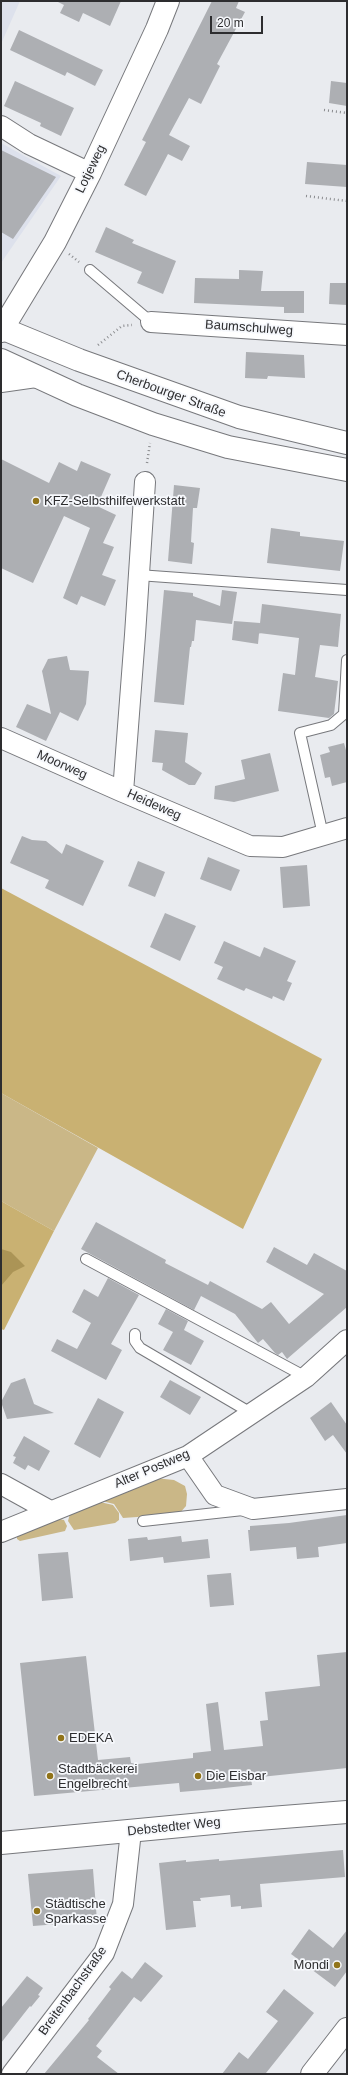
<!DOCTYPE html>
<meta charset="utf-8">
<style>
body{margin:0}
#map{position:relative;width:348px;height:2075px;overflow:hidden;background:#e9ebef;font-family:Arial,sans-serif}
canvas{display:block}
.frame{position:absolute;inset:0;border:2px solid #2d2d2f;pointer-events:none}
.scale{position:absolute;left:210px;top:16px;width:53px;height:18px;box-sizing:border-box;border:2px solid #2d2d2f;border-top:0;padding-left:5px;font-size:12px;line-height:14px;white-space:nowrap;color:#2d2d2f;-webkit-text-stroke:3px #f6f8fc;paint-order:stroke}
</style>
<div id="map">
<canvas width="348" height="2075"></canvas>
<div class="frame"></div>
<div class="scale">20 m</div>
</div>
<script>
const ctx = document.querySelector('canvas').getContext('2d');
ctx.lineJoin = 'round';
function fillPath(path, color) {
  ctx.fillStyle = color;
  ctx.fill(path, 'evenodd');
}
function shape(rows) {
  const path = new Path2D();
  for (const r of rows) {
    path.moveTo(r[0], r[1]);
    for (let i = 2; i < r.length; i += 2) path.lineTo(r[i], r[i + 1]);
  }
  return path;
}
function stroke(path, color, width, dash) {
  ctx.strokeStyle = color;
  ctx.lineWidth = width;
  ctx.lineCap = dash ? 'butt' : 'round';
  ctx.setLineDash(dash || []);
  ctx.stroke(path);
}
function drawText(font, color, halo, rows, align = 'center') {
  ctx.font = font + ' Arial,sans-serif';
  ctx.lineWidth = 3.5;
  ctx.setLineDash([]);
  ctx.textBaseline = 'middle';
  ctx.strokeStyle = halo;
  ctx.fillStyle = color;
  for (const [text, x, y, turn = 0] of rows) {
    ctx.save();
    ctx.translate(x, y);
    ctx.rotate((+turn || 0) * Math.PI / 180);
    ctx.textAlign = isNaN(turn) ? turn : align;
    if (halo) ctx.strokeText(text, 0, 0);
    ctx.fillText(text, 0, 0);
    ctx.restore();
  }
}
fillPath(shape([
 [1,1,20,1,1,44],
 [1,143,61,176,1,263]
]), '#dde1ec');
fillPath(shape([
 [1,1093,98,1148,54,1231,1,1201],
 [155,1478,174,1480,185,1486,187,1494,186,1506,179,1514,123,1518,114,1504,102,1501],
 [100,1502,113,1505,119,1513,119,1520,115,1523,74,1530,68,1521,71,1510],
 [59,1519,64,1520,67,1526,65,1531,20,1541,17,1539,17,1535]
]), '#cab787');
fillPath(shape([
 [1,888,322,1059,243,1229,1,1093],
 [1,1201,54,1231,4,1330,1,1329]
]), '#c9b172');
fillPath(shape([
 [1,1249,11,1252,25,1266,13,1272,1,1286]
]), '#ab9456');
fillPath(shape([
 [56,1,121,1,110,26,83,13,79,22,60,13,64,5],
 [212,1,239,1,236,8,245,12,217,64,220,66,201,104,189,98,169,135,190,146,182,161,168,154,146,196,124,185,146,142,142,140],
 [19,30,103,70,95,86,67,72,65,76,10,50],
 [15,81,74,108,61,136,40,126,41,123,4,106],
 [331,81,347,83,347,106,329,103],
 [1,150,56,177,13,239,1,232],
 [307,162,347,165,347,187,305,184],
 [106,227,134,240,132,243,176,261,163,294,137,283,142,272,95,252],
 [239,270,263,271,261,291,304,291,304,313,284,313,284,307,194,303,195,278,239,279],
 [330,283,347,283,347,305,329,304],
 [246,352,304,355,305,378,268,376,267,379,245,378],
 [1,459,49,483,59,462,77,471,81,461,111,474,97,506,116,515,103,543,114,547,102,575,116,580,105,606,81,596,77,605,63,598,90,528,64,516,33,583,1,568],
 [174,485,200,488,197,508,193,508,191,542,194,543,192,564,168,561],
 [271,528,300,532,300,536,344,541,340,571,267,563],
 [164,590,193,593,193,596,220,606,222,590,237,592,232,624,196,620,194,641,192,641,191,647,190,647,184,705,154,702],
 [262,604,341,614,338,647,320,645,315,677,338,681,334,714,329,718,278,711,283,673,295,675,299,638,259,633],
 [234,621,260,623,258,644,232,640],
 [67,656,70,670,89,671,86,704,78,721,60,712,46,741,16,727,27,704,51,714,42,671,48,659],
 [155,730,188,733,185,762,202,773,195,785,189,785,162,770,163,763,152,762],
 [344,743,347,754,347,782,332,786,330,777,325,778,320,755,330,752,328,747],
 [270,753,279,791,234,802,214,799,215,786,245,779,241,760],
 [22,836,32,840,46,841,62,854,66,844,104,861,83,906,45,888,49,880,10,863],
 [208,857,240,870,231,891,200,879],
 [138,861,165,872,155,897,128,886],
 [307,865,310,906,283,908,280,867],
 [165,913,196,926,180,961,150,947],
 [224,941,260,957,264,947,296,961,287,981,292,983,284,1001,273,996,272,999,246,988,244,991,217,979,223,967,214,963],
 [96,1222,166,1260,165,1263,208,1285,210,1281,262,1309,271,1302,289,1324,324,1294,266,1262,274,1247,307,1265,314,1253,347,1271,347,1307,287,1359,282,1352,278,1355,275,1353,263,1339,258,1343,235,1314,201,1296,194,1310,81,1249],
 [108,1278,139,1295,111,1344,122,1350,106,1380,51,1351,57,1339,77,1349,91,1323,72,1312,84,1289,98,1297],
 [166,1309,188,1321,184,1330,204,1341,191,1365,163,1350,173,1332,158,1324],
 [25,1378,34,1404,54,1413,7,1419,1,1402,11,1383],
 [170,1380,201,1397,190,1415,160,1397],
 [98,1398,124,1412,100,1458,74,1444],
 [331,1402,347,1425,347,1454,333,1435,325,1441,310,1418],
 [24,1436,50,1451,39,1471,28,1465,25,1470,13,1463,16,1457,13,1456],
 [347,1515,347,1543,318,1547,319,1557,297,1559,296,1547,250,1551,248,1530,250,1530,250,1526,289,1523],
 [181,1536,182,1542,208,1539,210,1558,164,1563,163,1557,130,1561,128,1539,147,1537,148,1540],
 [68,1552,73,1598,42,1601,38,1554],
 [231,1573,234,1605,210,1607,207,1575],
 [347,1652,347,1768,251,1778,252,1785,215,1789,180,1792,179,1783,34,1796,20,1663,86,1656,98,1760,130,1757,131,1763,138,1764,193,1758,193,1753,211,1751,206,1704,218,1702,224,1750,263,1746,260,1721,268,1720,265,1692,320,1686,317,1655],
 [343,1850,345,1877,260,1884,262,1907,241,1909,241,1906,231,1907,230,1895,200,1898,201,1901,193,1901,196,1927,166,1930,159,1863,186,1860,186,1862,219,1859,219,1861],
 [93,1869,97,1921,33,1926,28,1874],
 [309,1929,333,1948,347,1930,347,1971,335,1987,291,1954],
 [145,1962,163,1976,141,2002,134,1997,96,2046,102,2051,97,2057,119,2074,44,2074,89,2020,88,2019,111,1989,109,1987,122,1971,132,1979],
 [27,1976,43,1988,38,1995,40,1996,31,2007,30,2006,1,2043,1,2008],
 [284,1989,314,2013,266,2073,268,2074,222,2074,239,2052,248,2059,278,2021,266,2012]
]), '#adafb3');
const service = shape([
 [90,270,151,322],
 [138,575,347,590],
 [323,835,300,733,331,725,344,714,347,660],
 [86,1259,306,1377],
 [135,1334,135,1341,140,1348,251,1413],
 [143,1521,243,1510]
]);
const minor = shape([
 [1,126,29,144,90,173],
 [151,322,347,335],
 [1,382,36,377],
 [145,482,135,635,123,792,250,846,283,847,347,828],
 [1,738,123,792],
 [188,1456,215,1495,253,1509,347,1499],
 [1,1484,50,1511],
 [1,1532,188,1456,306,1377,347,1340],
 [12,2074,104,1953,123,1904,131,1831]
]);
const tertiary = shape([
 [1,331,55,242,90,173,157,29,168,1],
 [1,1843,245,1820,347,1812]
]);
const primary = shape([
 [1,328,79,360,239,417,347,443],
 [1,360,77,395,153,424,228,447,347,470],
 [312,2074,347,2029]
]);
stroke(service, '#77787c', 12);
stroke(minor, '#77787c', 22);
stroke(tertiary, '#77787c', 24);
stroke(primary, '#77787c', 24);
stroke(shape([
 [324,110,347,113],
 [306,196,347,201],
 [69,254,79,262],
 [98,345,122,326,132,325],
 [147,463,150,443]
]), '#8a8b8e', 2.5, [1, 3]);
stroke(service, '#fff', 10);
stroke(minor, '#fff', 20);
stroke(tertiary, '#fff', 22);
stroke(primary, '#fff', 22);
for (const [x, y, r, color] of [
 [36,501,4,"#91741a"],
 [61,1738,4,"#91741a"],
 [50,1776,4,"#91741a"],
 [198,1776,4,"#91741a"],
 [37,1911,4,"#91741a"],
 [337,1965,4,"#91741a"]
]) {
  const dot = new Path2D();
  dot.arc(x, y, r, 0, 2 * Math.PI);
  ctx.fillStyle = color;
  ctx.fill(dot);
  stroke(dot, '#f6f8fc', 1.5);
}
drawText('13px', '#2d2d2f', '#f6f8fc', [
 ["Lotjeweg",91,169,-64],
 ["Baumschulweg",249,328,4],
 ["Cherbourger Straße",171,394,20],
 ["Moorweg",62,765,24],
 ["Heideweg",154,805,24],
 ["Alter Postweg",152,1469,-23],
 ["Debstedter Weg",174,1827,-6],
 ["Breitenbachstraße",73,1991,-54]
]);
drawText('13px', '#2d2d2f', '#f6f8fc', [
 ["KFZ-Selbsthilfewerkstatt",44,501],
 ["EDEKA",69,1738],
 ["Stadtbäckerei",58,1769],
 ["Engelbrecht",58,1784],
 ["Die Eisbar",206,1776],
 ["Städtische",45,1904],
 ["Sparkasse",45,1919],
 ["Mondi",329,1965,"right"]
], 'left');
</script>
